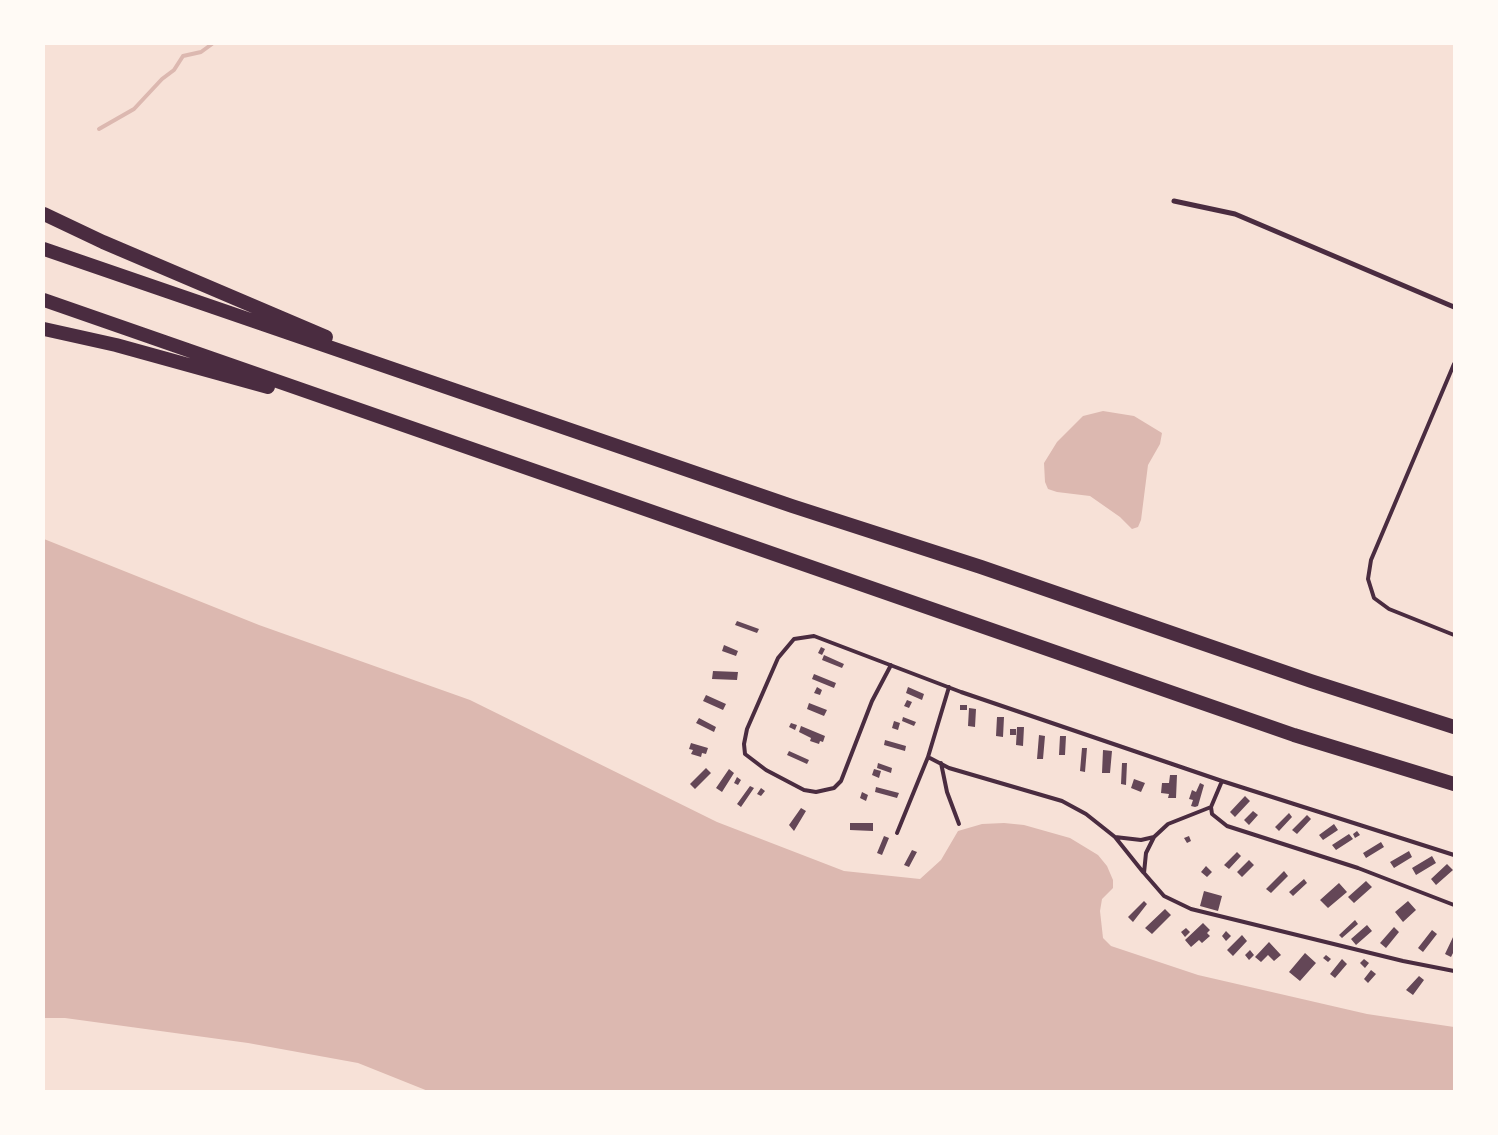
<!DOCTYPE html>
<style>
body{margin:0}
#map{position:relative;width:1498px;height:1135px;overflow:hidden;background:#f7e1d7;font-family:Spectral,serif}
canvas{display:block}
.frame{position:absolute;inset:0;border:45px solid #fffaf5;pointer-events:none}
</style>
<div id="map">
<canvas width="1498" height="1135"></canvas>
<div class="frame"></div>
</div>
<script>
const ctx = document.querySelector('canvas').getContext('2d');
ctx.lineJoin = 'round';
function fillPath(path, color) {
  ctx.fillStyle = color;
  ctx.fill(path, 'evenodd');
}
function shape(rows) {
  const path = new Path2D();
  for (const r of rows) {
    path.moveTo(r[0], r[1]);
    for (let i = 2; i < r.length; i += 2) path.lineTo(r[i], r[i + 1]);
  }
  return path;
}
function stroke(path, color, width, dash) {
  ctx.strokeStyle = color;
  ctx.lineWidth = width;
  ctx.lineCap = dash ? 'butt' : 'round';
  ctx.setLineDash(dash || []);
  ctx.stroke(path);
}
fillPath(shape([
 [1103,411,1134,416,1162,433,1160,444,1148,465,1141,520,1138,527,1132,529,1120,517,1090,496,1057,492,1048,489,1045,482,1044,463,1057,442,1083,416],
 [44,539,259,625,470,700,717,822,844,871,920,879,941,860,958,831,982,824,1004,823,1024,825,1070,838,1098,855,1107,866,1113,880,1113,888,1102,899,1100,911,1103,938,1111,946,1198,975,1367,1014,1454,1027,1454,1091,428,1091,358,1063,248,1043,65,1018,44,1018]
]), '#dcb8b0');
stroke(shape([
 [99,129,134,109,162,79,174,70,183,56,201,52,212,44]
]), '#dcb8b0', 4);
fillPath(shape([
 [737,621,759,629,757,633,735,625],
 [724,645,738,651,736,656,722,651],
 [821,647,825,649,822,655,818,653],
 [824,655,844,664,842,668,822,660],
 [713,671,738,672,737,680,712,679],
 [814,674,836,683,834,688,812,679],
 [817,687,822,690,820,695,814,693],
 [908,687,924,694,922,700,906,693],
 [706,695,726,704,723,710,703,701],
 [907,700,912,702,909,708,904,706],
 [809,703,827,710,824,716,807,709],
 [960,705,967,705,967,710,960,710],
 [969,708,976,709,975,727,968,726],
 [903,717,916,722,914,726,902,721],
 [997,717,1004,717,1003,737,996,736],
 [699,718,716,727,714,732,696,723],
 [894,721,900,723,898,730,892,728],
 [791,723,797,725,795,730,789,727],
 [801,726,825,736,823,742,820,741,819,744,810,741,811,738,799,732],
 [1017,727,1024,727,1023,746,1016,745],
 [1010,729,1016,729,1016,735,1010,735],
 [1039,735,1045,736,1043,759,1037,759],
 [1060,736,1066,736,1065,755,1059,755],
 [885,740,906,746,905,751,884,745],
 [691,743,708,748,706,754,702,753,701,757,691,754,693,750,689,749],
 [1082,748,1087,748,1085,772,1080,771],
 [1103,750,1112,751,1110,773,1102,773],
 [789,751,809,760,807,764,787,755],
 [878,763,892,768,891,773,877,768],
 [1122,763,1127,763,1126,785,1121,784],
 [706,768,711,773,695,789,690,784],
 [729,769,734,773,722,792,716,788],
 [874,769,881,771,879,778,872,775],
 [1170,775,1177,775,1176,798,1168,798,1169,794,1161,793,1162,783,1169,783],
 [737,777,741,780,738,785,734,783],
 [1134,779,1145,783,1141,792,1131,788],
 [1200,783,1204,785,1198,806,1195,807,1191,806,1193,800,1189,799,1192,790,1196,792],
 [750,786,754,788,741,807,737,804],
 [876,787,899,793,897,798,875,792],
 [761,788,765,791,761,796,757,794],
 [862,792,868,795,866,801,860,798],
 [1245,796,1250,801,1235,817,1230,812],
 [801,808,806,811,794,831,789,825],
 [1253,811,1258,815,1249,825,1244,820],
 [1289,813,1292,817,1279,831,1275,827],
 [1307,815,1311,819,1297,834,1292,830],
 [850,823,873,823,873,831,850,830],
 [1334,824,1338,830,1323,840,1319,835],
 [1357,831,1360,835,1355,838,1353,834],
 [1349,834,1353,839,1336,850,1332,845],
 [884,836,889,838,882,855,877,853],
 [1189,836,1191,841,1187,843,1184,838],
 [1381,842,1384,847,1366,858,1363,853],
 [912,850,917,852,909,867,904,865],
 [1409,851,1412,857,1394,868,1390,862],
 [1237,852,1241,856,1229,869,1224,865],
 [1432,856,1436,863,1416,875,1412,868],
 [1249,860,1254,865,1242,877,1237,872],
 [1447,864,1453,870,1436,885,1431,879],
 [1206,866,1212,872,1207,877,1201,872],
 [1284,871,1288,876,1271,893,1266,889],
 [1304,879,1307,883,1293,896,1289,892],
 [1366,881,1372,887,1354,903,1348,897],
 [1339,883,1347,892,1328,908,1320,900],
 [1204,891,1222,896,1218,911,1200,906],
 [1144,901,1147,904,1133,922,1128,917],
 [1408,901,1416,910,1403,922,1395,912],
 [1165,909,1171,915,1152,934,1145,928],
 [1355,920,1358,924,1342,938,1339,935],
 [1203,923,1210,930,1207,933,1210,936,1202,943,1199,940,1191,947,1185,940],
 [1367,925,1372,931,1356,945,1351,939],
 [1394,927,1399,932,1386,948,1380,943],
 [1186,928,1190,932,1185,937,1181,932],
 [1432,930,1437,934,1423,952,1418,948],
 [1226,931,1231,936,1226,941,1222,936],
 [1242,935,1247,941,1233,956,1227,950],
 [1454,935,1454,951,1451,957,1445,954],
 [1269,942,1281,955,1274,961,1268,955,1261,962,1255,957],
 [1250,950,1254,955,1249,960,1245,955],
 [1305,953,1316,963,1300,981,1289,972],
 [1326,955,1331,959,1328,962,1323,958],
 [1342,959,1347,964,1335,978,1330,974],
 [1364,959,1369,963,1365,968,1360,963],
 [1371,970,1376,974,1368,983,1364,979],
 [1419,976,1424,980,1413,995,1406,990]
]), '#644757');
stroke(shape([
 [1454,364,1371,560,1368,579,1374,598,1389,609,1454,635],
 [891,665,872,701,841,781,834,788,816,792,804,790,766,770,745,754,744,744,747,729,778,658,794,639,814,636,961,692,1222,781],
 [949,687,928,757,949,768,1062,801,1086,814,1115,837,1141,840,1154,837],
 [941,763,947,792,959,824],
 [1211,807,1212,814,1227,826,1358,868,1454,905],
 [897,833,928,757],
 [1115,837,1143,872],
 [1454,855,1222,781,1211,807,1168,824,1154,837,1146,853,1144,873,1164,896,1191,909,1403,961,1454,971]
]), '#4a2c40', 4);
stroke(shape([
 [1174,201,1235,214,1454,307]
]), '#4a2c40', 5);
stroke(shape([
 [44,214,103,242,326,337],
 [44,249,792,506,981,567,1311,681,1454,727],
 [44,300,1294,735,1454,784],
 [44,329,116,345,268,387]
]), '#4a2c40', 14);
</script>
